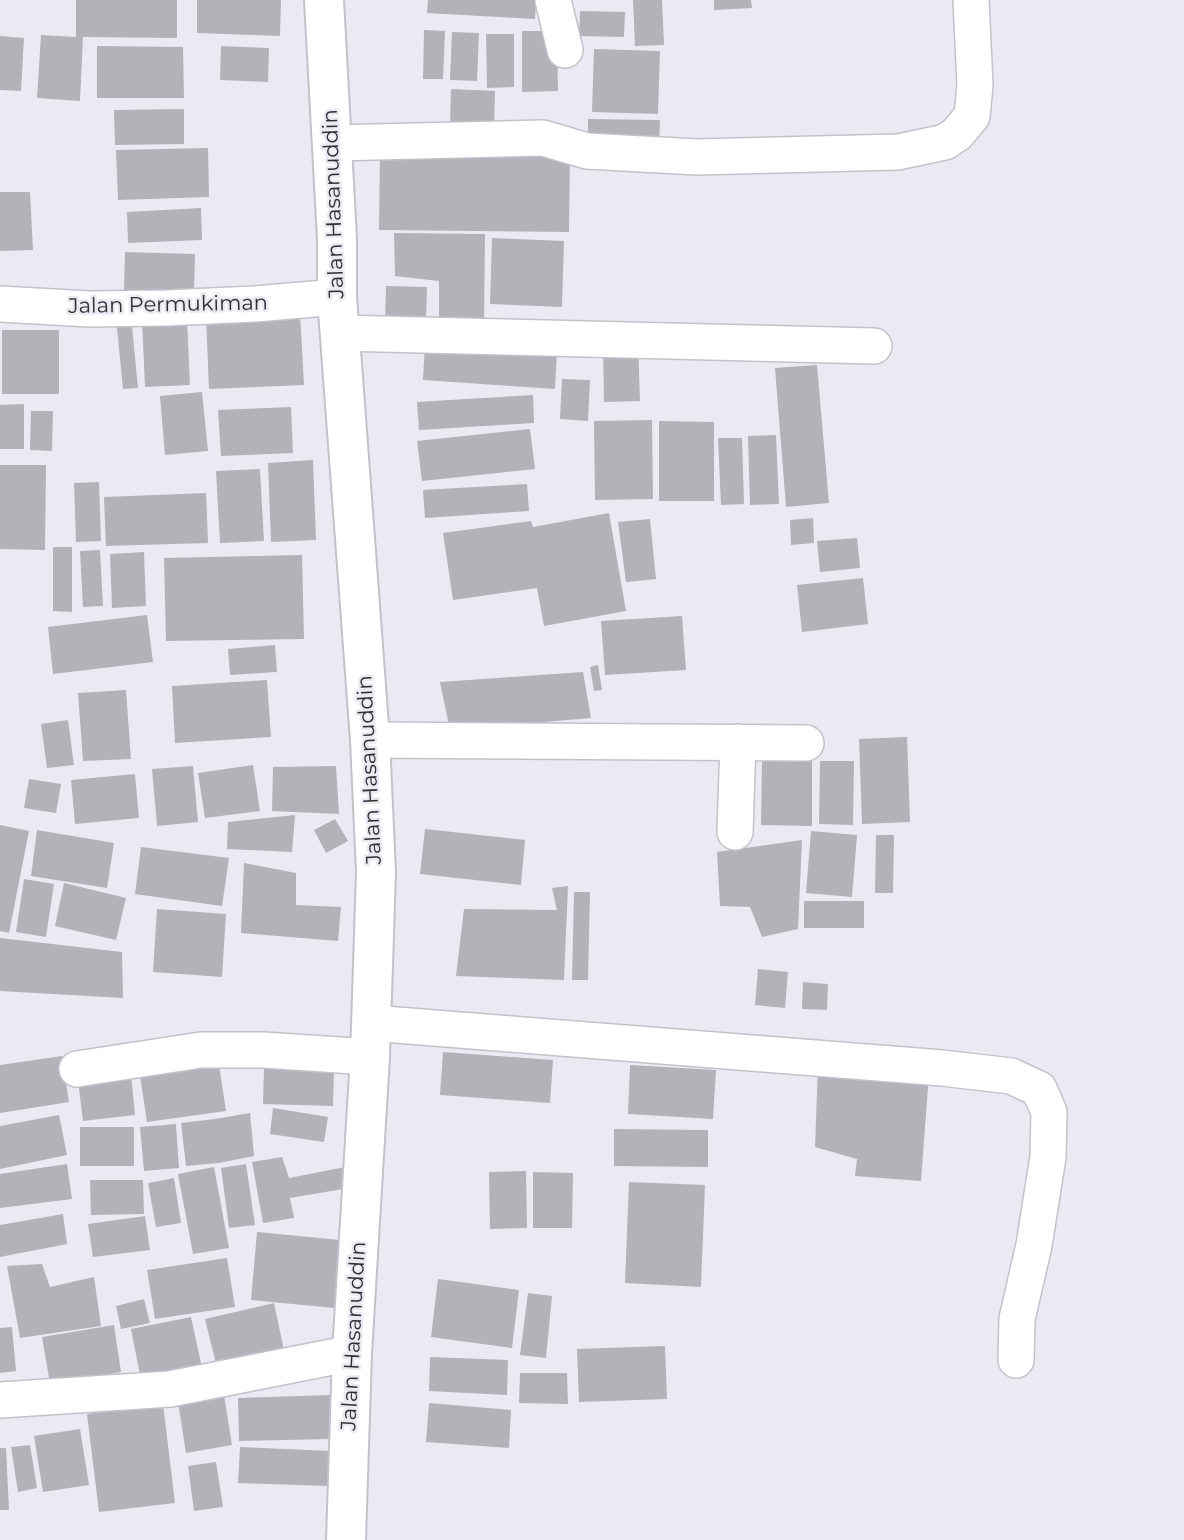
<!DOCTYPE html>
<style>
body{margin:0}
canvas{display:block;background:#eaebf2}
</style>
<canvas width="1184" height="1540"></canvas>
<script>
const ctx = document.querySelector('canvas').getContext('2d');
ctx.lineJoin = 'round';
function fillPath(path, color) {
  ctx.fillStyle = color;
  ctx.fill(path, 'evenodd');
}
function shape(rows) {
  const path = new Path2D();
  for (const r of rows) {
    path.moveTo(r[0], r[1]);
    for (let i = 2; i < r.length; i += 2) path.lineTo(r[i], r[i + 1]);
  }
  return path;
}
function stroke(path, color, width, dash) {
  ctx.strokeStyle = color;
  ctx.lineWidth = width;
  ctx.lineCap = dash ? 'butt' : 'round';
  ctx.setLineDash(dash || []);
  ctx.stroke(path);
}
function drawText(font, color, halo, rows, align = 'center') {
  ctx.font = font + ' Montserrat,sans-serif';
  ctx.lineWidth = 5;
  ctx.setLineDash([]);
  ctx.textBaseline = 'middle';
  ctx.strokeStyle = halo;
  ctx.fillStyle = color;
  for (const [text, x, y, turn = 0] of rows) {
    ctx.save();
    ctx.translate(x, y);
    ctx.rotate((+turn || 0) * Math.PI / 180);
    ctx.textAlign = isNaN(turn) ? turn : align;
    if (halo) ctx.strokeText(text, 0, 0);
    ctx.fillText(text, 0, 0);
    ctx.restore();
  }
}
fillPath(shape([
 [76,0,177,0,177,38,83,37,80,101,37,98,41,35,76,37],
 [197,0,281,0,280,36,197,33],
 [428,0,536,0,535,19,427,13],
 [633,0,662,0,664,45,635,46],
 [714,0,751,0,752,8,714,10],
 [580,11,625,12,624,37,579,36],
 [424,30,445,31,443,79,423,79],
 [522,31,557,31,558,91,522,92],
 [452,32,479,33,477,81,450,80],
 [486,34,514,34,514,87,487,88],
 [0,36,24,38,21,91,0,90],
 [97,46,183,47,184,98,97,98],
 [221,46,269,48,268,82,220,80],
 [594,49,660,51,658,114,592,112],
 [451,89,495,91,494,127,450,125],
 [184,109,184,144,115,145,114,110],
 [588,119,660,120,659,145,588,143],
 [208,148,209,197,118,200,116,150],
 [380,151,570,153,569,232,379,230],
 [0,192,30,192,33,250,0,251],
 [201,208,202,240,128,243,127,212],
 [394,233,485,234,484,325,439,323,439,281,395,276],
 [492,238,564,241,562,307,490,304],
 [125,252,195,254,194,293,124,291],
 [386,286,427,287,426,323,385,322],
 [300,313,304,385,209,389,206,318],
 [131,316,138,388,123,389,116,318],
 [187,320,190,385,145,387,142,321],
 [2,330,59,330,59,394,2,394],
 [425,342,557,351,555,389,423,380],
 [638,343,640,401,604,402,603,345],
 [817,365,829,503,786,507,775,368],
 [562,379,590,380,588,421,560,419],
 [202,392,208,451,165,455,160,396],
 [533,395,534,423,419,430,417,402],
 [24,404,24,449,0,449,0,405],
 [291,407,293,453,221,456,218,410],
 [31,411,53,411,52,451,30,450],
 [652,420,653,499,595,500,594,421],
 [659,421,714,422,714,501,659,501],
 [530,429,535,469,422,481,417,441],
 [776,435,779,504,750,505,748,436],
 [718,438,742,438,744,504,721,505],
 [313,460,316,540,271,542,268,463],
 [0,465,46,465,45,550,0,549],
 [260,469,264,541,220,543,216,471],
 [99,482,101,541,76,542,74,483],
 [527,484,529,511,425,518,423,490],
 [206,493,208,543,106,546,104,497],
 [609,513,626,611,544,626,537,588,453,600,443,533,531,521,533,527],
 [813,518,814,543,791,545,790,520],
 [650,519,656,579,626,582,618,522],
 [857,538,860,568,820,572,817,541],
 [53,547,72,547,72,612,53,611],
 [100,550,103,606,83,607,80,551],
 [144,552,146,606,112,608,110,554],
 [302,555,304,639,166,641,164,558],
 [863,578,868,624,802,632,797,585],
 [147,615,153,662,53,674,48,627],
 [682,616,686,670,605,675,601,621],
 [275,645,277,672,230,675,228,649],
 [598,665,602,690,594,691,590,667],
 [583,672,591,718,450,730,440,682],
 [267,680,271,737,175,743,172,686],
 [126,690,131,759,83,761,78,693],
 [68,720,74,765,47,768,41,724],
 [907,737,910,822,862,824,859,739],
 [762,758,812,758,812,826,761,825],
 [820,761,854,761,853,825,819,824],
 [253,765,260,811,205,818,198,773],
 [193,766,198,822,157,826,152,769],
 [336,766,339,814,272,811,273,767],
 [135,774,139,818,75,824,71,780],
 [29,779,61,784,56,813,24,808],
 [295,815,292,852,227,849,228,822],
 [335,819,348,841,326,853,314,830],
 [0,825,29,831,9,933,0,931],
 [425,829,525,840,521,885,420,874],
 [37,830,114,843,107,888,31,876],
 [811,831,857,835,852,897,806,893],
 [876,835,894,835,893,893,875,893],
 [802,840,798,929,762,937,750,907,720,906,717,852],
 [141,847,229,858,222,906,135,894],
 [244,863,296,873,296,905,341,907,338,941,241,933],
 [24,879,54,884,46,937,16,932],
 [64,883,126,898,116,940,55,926],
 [568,886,564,980,456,976,464,909,557,910,552,888],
 [574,892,590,892,588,980,572,980],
 [804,901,864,901,864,928,804,928],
 [157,909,226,914,222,977,153,972],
 [0,938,122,952,123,998,0,991],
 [758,969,788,972,785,1008,755,1005],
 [803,982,828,984,827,1010,802,1009],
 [443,1052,553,1060,550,1103,440,1095],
 [62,1056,69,1102,0,1113,0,1065],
 [219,1065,226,1111,147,1122,140,1076],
 [630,1065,716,1070,713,1119,628,1114],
 [818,1066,929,1073,921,1181,855,1176,857,1159,815,1147],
 [264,1067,334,1069,333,1106,263,1104],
 [131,1074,135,1115,83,1121,78,1080],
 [273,1108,328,1117,324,1142,270,1134],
 [250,1113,254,1156,219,1163,186,1166,181,1123,215,1119],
 [59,1115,67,1155,0,1169,0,1126],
 [176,1124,179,1168,144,1171,140,1127],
 [80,1127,134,1127,134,1166,80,1166],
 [614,1129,708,1130,708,1167,614,1166],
 [282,1157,289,1178,345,1167,349,1188,290,1198,294,1218,263,1223,252,1162],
 [67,1164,72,1199,0,1208,0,1174],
 [246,1164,255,1225,229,1228,221,1168],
 [214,1167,229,1248,193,1254,178,1174],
 [526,1171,527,1228,490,1229,489,1172],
 [533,1172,573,1173,572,1228,533,1228],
 [174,1178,181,1223,156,1227,148,1183],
 [90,1180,143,1180,144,1214,91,1215],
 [629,1182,705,1185,701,1287,625,1283],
 [63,1214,67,1244,0,1257,0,1225],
 [145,1216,150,1250,93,1257,88,1224],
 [257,1232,340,1240,334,1308,251,1300],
 [227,1258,235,1307,155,1319,147,1270],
 [42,1264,50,1287,94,1277,101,1326,20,1338,7,1266],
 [438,1279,519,1290,512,1348,431,1337],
 [528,1293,552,1296,546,1358,520,1355],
 [144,1299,150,1323,121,1329,116,1306],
 [274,1303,286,1360,219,1376,205,1319],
 [191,1317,204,1377,143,1390,131,1329],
 [114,1325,121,1372,50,1384,42,1337],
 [12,1327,16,1371,0,1373,0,1328],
 [665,1346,667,1399,579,1402,577,1349],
 [430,1357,508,1360,507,1395,429,1391],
 [520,1373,567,1373,568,1404,519,1403],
 [224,1395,232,1445,186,1453,178,1402],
 [330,1395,331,1439,239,1441,238,1398],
 [429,1403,511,1410,509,1448,426,1442],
 [163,1404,175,1503,99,1512,87,1414],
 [80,1429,89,1485,43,1492,34,1436],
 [30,1445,37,1488,18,1492,11,1447],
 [240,1447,330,1451,329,1486,238,1483],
 [0,1448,6,1448,9,1510,0,1510],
 [216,1462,223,1507,194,1511,188,1466]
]), '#b1b3b9');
const street = shape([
 [553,0,565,50],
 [332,143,543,138,587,151,697,157,898,152,945,142,957,134,972,116,975,85,971,0],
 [0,304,89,309,166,308,255,304,337,297],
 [340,333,874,346],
 [370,740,806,743],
 [735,832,738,742],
 [371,1023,942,1068,1011,1076,1039,1089,1049,1112,1048,1157,1034,1245,1017,1319,1016,1360],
 [77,1069,201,1050,263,1050,370,1057],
 [0,1400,170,1389,352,1353]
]);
const secondary = shape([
 [324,0,337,239,337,297,370,740,376,872,370,1057,352,1353,346,1540]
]);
stroke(street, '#c2c3ca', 38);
stroke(secondary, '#c2c3ca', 42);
stroke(street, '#fff', 35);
stroke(secondary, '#fff', 38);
drawText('21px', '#2d2e30', '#eaebf2', [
 ["Jalan Hasanuddin",334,204,-92],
 ["Jalan Permukiman",168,305,-1],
 ["Jalan Hasanuddin",370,770,-93],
 ["Jalan Hasanuddin",354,1336,-87]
]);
</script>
